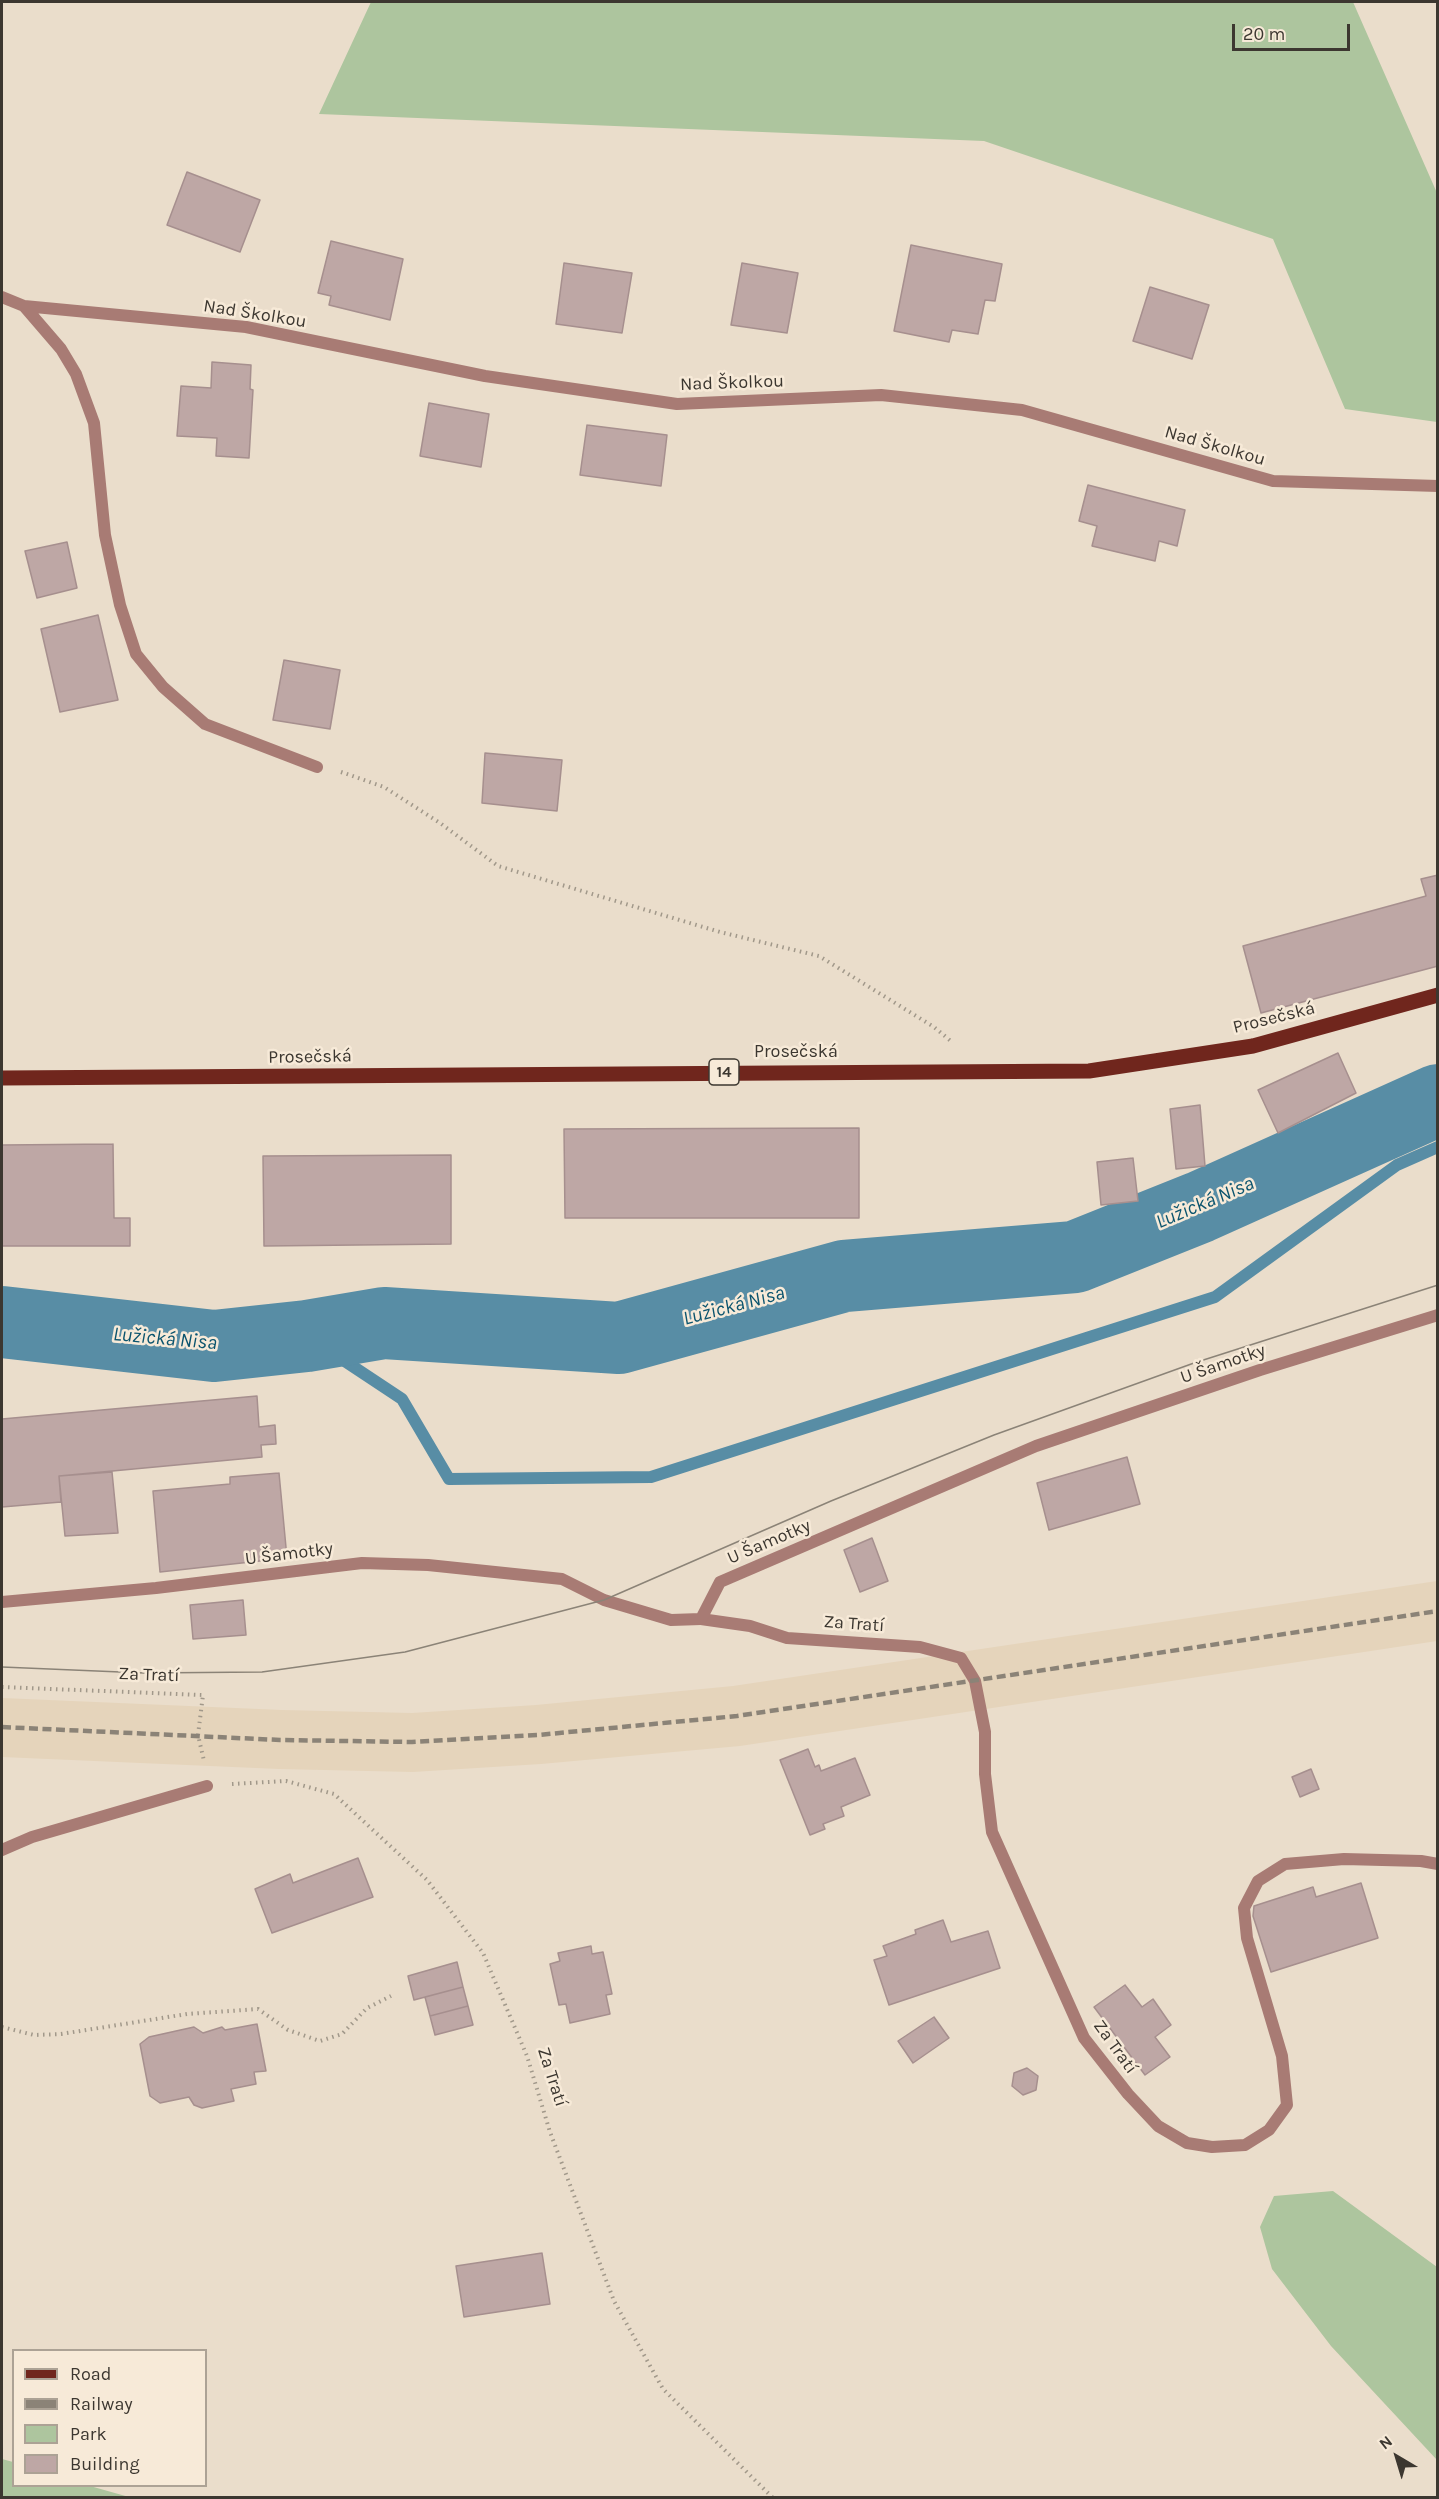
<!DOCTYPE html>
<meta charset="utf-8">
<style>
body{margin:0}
#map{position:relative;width:1439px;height:2499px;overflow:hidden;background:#eaddcb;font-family:Karla,sans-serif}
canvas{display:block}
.frame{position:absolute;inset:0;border:3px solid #3c3730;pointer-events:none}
.legend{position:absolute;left:12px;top:2349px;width:195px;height:138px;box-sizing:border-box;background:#f7ead8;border:2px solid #aca295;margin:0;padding:8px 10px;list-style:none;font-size:18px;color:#3c3730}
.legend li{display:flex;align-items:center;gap:12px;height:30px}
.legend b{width:30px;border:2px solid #aca295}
.north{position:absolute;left:1367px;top:2427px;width:60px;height:60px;-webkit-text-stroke:4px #f7ead8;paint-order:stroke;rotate:322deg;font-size:16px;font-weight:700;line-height:24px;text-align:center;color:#3c3730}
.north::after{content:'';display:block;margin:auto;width:21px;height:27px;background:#3c3730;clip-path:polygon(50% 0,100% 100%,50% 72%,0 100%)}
.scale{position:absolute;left:1232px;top:24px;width:118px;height:27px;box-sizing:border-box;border:3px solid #3c3730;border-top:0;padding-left:8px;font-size:18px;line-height:21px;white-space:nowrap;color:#3c3730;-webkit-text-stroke:4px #f7ead8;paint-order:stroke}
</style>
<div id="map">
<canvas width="1439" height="2499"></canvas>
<div class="frame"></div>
<ul class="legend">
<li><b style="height:8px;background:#70261d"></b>Road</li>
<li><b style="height:8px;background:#8b8377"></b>Railway</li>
<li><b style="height:16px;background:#adc59e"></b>Park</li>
<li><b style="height:16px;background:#bea7a5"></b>Building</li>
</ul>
<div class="north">N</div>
<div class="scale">20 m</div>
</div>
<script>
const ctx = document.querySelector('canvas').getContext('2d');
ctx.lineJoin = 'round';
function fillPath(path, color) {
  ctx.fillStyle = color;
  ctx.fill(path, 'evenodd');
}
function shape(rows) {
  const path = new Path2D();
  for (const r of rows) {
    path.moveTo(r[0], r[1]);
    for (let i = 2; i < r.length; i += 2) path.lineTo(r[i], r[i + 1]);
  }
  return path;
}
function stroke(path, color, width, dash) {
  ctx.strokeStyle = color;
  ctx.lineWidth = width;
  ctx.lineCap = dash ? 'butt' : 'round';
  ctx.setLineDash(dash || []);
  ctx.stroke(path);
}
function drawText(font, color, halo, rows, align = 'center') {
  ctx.font = font + ' Karla,sans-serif';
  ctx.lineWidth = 5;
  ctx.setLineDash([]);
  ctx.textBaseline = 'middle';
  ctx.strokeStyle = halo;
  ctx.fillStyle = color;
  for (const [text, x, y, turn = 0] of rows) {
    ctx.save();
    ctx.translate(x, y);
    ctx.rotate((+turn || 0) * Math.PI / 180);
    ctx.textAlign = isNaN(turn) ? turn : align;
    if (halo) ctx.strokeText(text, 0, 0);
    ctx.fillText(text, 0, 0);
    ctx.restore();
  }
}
fillPath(shape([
 [1437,1581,1437,1641,740,1746,541,1764,413,1772,279,1769,2,1757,2,1698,282,1710,412,1713,536,1705,733,1686]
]), '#e5d4bb');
fillPath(shape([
 [371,2,1353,2,1437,193,1437,422,1345,409,1273,239,984,141,319,114],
 [1333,2191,1437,2267,1437,2460,1331,2346,1272,2269,1260,2227,1274,2196],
 [2,2459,13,2462,14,2486,90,2486,129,2497,2,2497]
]), '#adc59e');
stroke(shape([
 [307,1336,402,1399,449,1479,651,1477,1215,1297,1397,1165,1438,1147]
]), '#588da5', 12);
stroke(shape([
 [2,1322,214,1346,307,1336,384,1323,619,1338,844,1276,1075,1257,1200,1207,1438,1100]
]), '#588da5', 72);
const building = shape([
 [187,172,260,200,240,252,167,225,187,172],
 [331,241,403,259,390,320,329,305,331,296,318,293,331,241],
 [911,245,1002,264,995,301,985,300,978,334,952,330,949,342,894,331,911,245],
 [564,263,632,273,622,333,556,324,564,263],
 [742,263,798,273,787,333,731,325,742,263],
 [1150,287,1209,305,1192,359,1133,341,1150,287],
 [212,362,251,365,250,389,253,390,249,458,216,456,217,438,177,436,181,386,211,388,212,362],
 [429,403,489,414,481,467,420,456,429,403],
 [587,425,667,435,661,486,580,475,587,425],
 [1088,485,1185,510,1177,546,1159,541,1155,561,1092,546,1097,526,1079,521,1088,485],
 [67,542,77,588,37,598,25,551,67,542],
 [98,615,118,700,60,712,41,629,98,615],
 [284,660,340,670,330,729,273,720,284,660],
 [485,753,562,760,557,811,482,803,485,753],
 [1438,875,1438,966,1261,1013,1243,946,1426,896,1421,879,1438,875],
 [1338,1053,1356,1093,1278,1133,1258,1090,1338,1053],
 [1200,1105,1205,1166,1176,1169,1170,1109,1200,1105],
 [859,1128,859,1218,565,1218,564,1129,859,1128],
 [113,1144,114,1218,130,1218,130,1246,2,1246,2,1145,113,1144],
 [451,1155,451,1244,264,1246,263,1156,451,1155],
 [1133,1158,1138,1201,1101,1205,1097,1162,1133,1158],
 [257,1396,259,1427,275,1425,276,1444,261,1445,262,1457,59,1476,61,1502,2,1507,2,1419,257,1396],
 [1127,1457,1140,1504,1049,1530,1037,1483,1127,1457],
 [112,1472,118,1533,65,1536,59,1476,112,1472],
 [279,1473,287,1558,160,1572,153,1491,230,1484,230,1477,279,1473],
 [872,1538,888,1581,860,1592,844,1550,872,1538],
 [243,1600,246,1635,193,1639,190,1605,243,1600],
 [808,1749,815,1767,819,1765,821,1771,855,1758,870,1795,841,1807,844,1816,823,1824,825,1829,810,1835,780,1760,808,1749],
 [1311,1769,1319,1789,1300,1797,1292,1777,1311,1769],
 [358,1858,373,1897,272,1933,255,1889,290,1874,293,1883,358,1858],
 [1361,1883,1378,1938,1271,1972,1253,1916,1254,1906,1313,1887,1316,1897,1361,1883],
 [943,1920,951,1942,988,1931,1000,1968,889,2005,874,1960,887,1956,883,1946,916,1934,915,1930,943,1920],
 [591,1946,592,1954,603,1952,612,1994,606,1995,610,2014,570,2023,566,2004,559,2005,550,1964,560,1961,558,1953,591,1946],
 [457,1962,463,1987,414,2000,408,1976,457,1962],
 [1125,1985,1142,2007,1153,1999,1171,2025,1155,2037,1170,2057,1145,2075,1094,2007,1125,1985],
 [463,1987,468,2006,430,2016,425,1997,463,1987],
 [468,2006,473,2025,435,2035,430,2016,468,2006],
 [934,2017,949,2038,913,2063,898,2041,934,2017],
 [257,2024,266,2071,254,2072,256,2084,231,2089,234,2101,202,2108,194,2105,189,2097,160,2103,150,2096,140,2044,149,2037,194,2027,203,2033,222,2027,225,2030,257,2024],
 [1027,2068,1038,2076,1036,2090,1023,2095,1012,2086,1014,2073,1027,2068],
 [542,2253,550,2304,464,2317,456,2266,542,2253]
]);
fillPath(building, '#bea7a5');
stroke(building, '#a68f8e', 1.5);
stroke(shape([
 [341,772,384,787,440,823,498,866,720,932,819,956,934,1027,952,1042],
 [2,1687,203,1695,198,1735,204,1761],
 [232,1784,286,1781,334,1794,427,1880,483,1953,527,2056,550,2132,614,2301,663,2389,773,2498],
 [2,2027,34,2035,61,2034,187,2014,258,2009,288,2030,320,2041,342,2034,367,2008,391,1996]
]), '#a1988a', 4, [1.5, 4.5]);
stroke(shape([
 [701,1619,750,1626,787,1638,920,1647,961,1658,975,1681,985,1732,985,1774,992,1832,1084,2038,1128,2094,1158,2126,1187,2143,1212,2147,1245,2145,1269,2130,1287,2105,1282,2056,1247,1938,1244,1908,1258,1881,1285,1864,1344,1859,1421,1861,1438,1864]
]), '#a87b74', 12);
stroke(shape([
 [2,297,24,306,246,327,485,376,677,404,881,395,1022,410,1273,481,1438,486],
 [24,306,61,349,76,374,94,423,105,535,120,605,136,654,163,687,205,724,317,767],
 [2,1602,156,1588,362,1563,428,1565,562,1579,604,1600,671,1620,701,1619,720,1582,1036,1446,1260,1370,1438,1315],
 [2,1850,32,1837,207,1786]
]), '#a87b74', 12);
stroke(shape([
 [2,1078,1089,1071,1253,1046,1438,995]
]), '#70261d', 15);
stroke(shape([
 [2,1667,144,1673,262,1672,405,1652,604,1600,831,1501,994,1435,1194,1363,1438,1285]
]), '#8b8377', 1.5);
stroke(shape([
 [2,1727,280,1740,412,1742,538,1735,737,1716,1438,1611]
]), '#8b8377', 4.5, [9, 4.5]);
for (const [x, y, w] of [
 [724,1072,30]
]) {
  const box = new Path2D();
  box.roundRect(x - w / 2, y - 13, w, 26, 4.5);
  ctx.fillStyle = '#f7ead8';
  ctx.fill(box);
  stroke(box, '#3c3730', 1.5);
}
drawText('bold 16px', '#3c3730', null, [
 ["14",724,1072]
]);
drawText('18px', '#3c3730', '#f7ead8', [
 ["Nad Školkou",255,314,9],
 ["Nad Školkou",732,383,-2],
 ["Nad Školkou",1215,446,16],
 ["Prosečská",1274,1018,-14],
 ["Prosečská",796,1052],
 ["Prosečská",310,1057,-1],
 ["U Šamotky",1223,1364,-19],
 ["U Šamotky",769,1542,-23],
 ["U Šamotky",289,1554,-7],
 ["Za Tratí",854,1624,4],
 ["Za Tratí",149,1675,2],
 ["Za Tratí",1115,2047,54],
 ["Za Tratí",552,2077,72]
]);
drawText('italic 20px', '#0b546e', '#f7ead8', [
 ["Lužická Nisa",1205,1203,-23],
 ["Lužická Nisa",734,1306,-15],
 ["Lužická Nisa",165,1339,5]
]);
</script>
